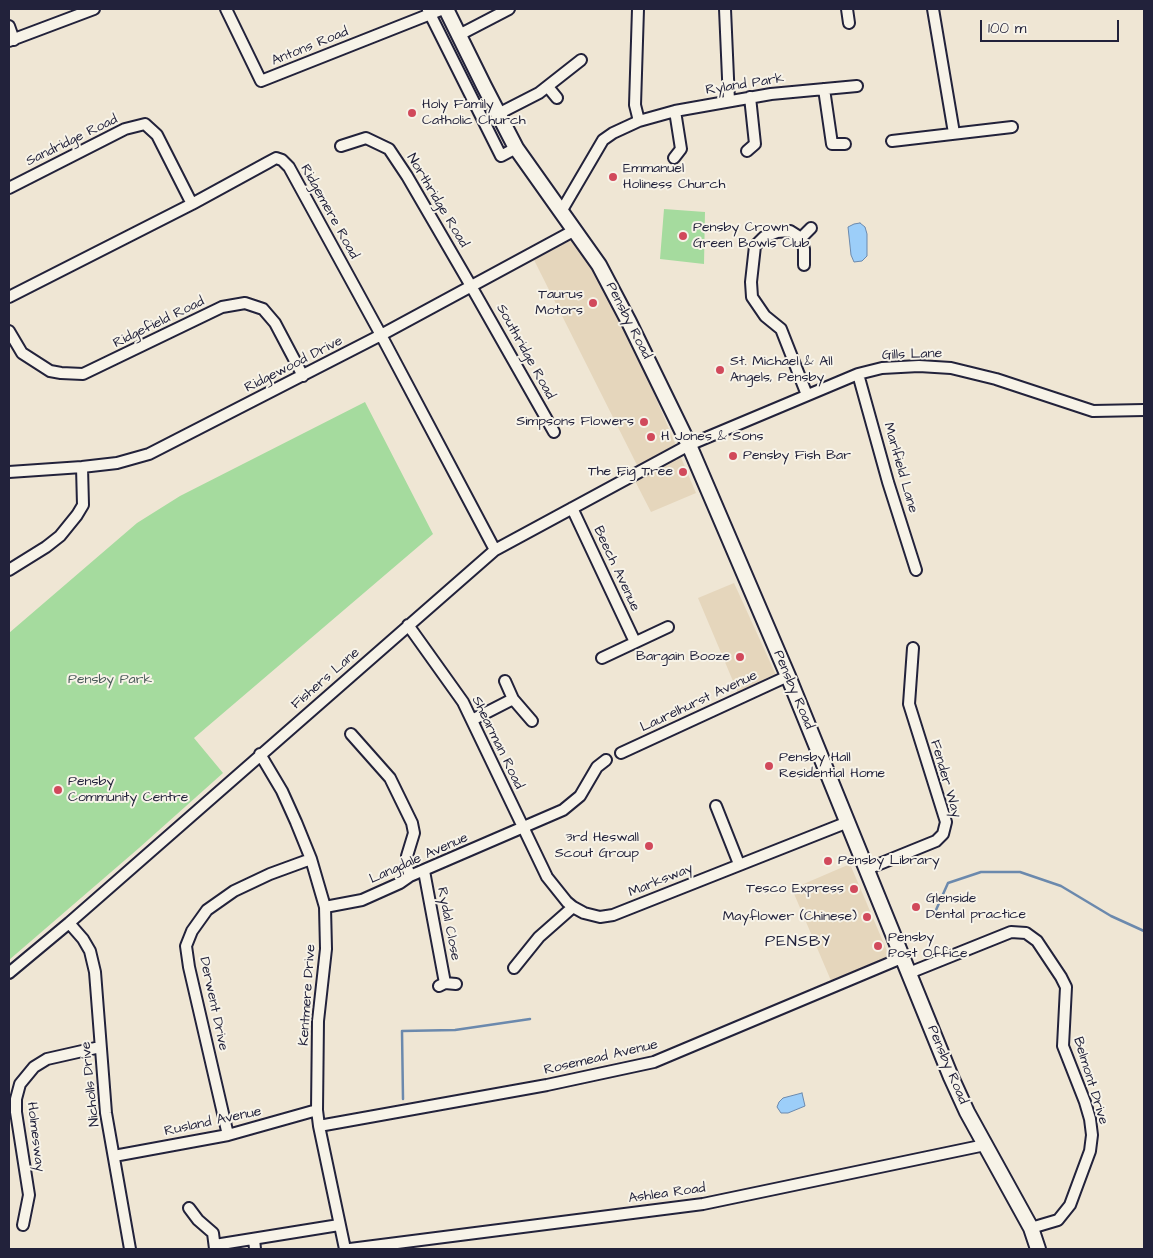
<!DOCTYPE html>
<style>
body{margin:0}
#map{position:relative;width:1153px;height:1258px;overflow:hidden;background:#efe6d4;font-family:"Architects Daughter",sans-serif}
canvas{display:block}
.frame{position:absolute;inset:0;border:10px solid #22223b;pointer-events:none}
.scale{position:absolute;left:980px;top:20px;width:139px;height:22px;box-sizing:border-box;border:2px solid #22223b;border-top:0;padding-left:6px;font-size:15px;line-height:18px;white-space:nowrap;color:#22223b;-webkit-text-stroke:4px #f7f3e8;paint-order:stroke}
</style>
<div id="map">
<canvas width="1153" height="1258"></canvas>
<div class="frame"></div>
<div class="scale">100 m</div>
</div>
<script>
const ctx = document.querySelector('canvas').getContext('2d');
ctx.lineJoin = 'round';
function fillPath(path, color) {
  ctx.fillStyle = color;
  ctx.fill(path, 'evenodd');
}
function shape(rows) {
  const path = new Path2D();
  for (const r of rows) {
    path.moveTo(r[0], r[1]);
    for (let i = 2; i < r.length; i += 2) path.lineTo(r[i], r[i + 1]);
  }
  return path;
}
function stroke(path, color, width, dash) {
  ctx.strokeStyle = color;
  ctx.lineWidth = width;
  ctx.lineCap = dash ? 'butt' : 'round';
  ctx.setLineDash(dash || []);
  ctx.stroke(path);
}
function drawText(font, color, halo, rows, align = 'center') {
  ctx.font = font + ' "Architects Daughter",sans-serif';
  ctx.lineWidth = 4;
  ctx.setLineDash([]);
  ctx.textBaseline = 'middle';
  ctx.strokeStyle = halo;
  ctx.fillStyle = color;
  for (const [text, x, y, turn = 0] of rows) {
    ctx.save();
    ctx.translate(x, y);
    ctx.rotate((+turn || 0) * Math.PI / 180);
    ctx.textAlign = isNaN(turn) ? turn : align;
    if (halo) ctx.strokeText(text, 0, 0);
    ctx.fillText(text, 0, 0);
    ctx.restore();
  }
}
fillPath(shape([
 [574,238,622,318,696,493,651,512,635,481,643,477,534,260],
 [734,583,776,675,738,693,698,598],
 [850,864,890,958,832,983,792,889]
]), '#e5d6bc');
fillPath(shape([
 [664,209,705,212,704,264,660,259],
 [365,402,433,534,194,738,223,773,139,848,9,960,9,633,137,523,180,496]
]), '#a5db9e');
const water = shape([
 [860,223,865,227,867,234,867,256,862,261,854,262,851,255,848,227,854,224,860,223],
 [802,1093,805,1106,788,1113,781,1113,777,1107,779,1102,783,1098,802,1093]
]);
fillPath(water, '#9ccef9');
stroke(water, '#6b89ad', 1);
stroke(shape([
 [936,910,948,883,981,872,1020,872,1061,886,1111,916,1144,931],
 [403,1099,402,1031,455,1030,530,1019]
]), '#6b89ad', 2.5);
const street = shape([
 [226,9,261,81,443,9],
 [725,9,729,101],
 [847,9,849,23],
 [933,9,954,133],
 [428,10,501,156,516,148],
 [9,26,14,40],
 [459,35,509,9],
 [9,41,94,9],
 [548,87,557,98],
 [824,89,832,144,845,144],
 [498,114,539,93,581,60],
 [639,121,675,111,771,94,857,86],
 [892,141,1012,127],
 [341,146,366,138,389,149,407,176,471,286,554,432],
 [747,151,755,144,750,97],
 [674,158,681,149,675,111],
 [9,188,125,129,145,124,157,135,192,204],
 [562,210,603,140,613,133,639,121,635,105,638,9],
 [801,238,811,228],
 [804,265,804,249,801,238,790,231,777,232,764,237,755,246,751,282,752,297,765,316,781,329,807,395],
 [9,297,192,204,267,163,276,158,282,160,289,167,381,335,495,550],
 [9,331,22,353,50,371,61,373,83,374,222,307,245,303,263,309,275,323,303,376],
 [858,374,888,482,916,570],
 [9,472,82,467,117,463,149,454,381,335,575,230],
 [572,508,635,642],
 [9,570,46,547,60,536,77,515,83,505,82,467],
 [408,625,463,702,547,877,567,902,573,907,584,913,600,917,613,915,848,822],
 [602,658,668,627],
 [505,681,513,699,532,721],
 [472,720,513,699],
 [351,734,390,778,412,823,414,833,407,856,407,867,410,876],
 [621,753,788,676],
 [260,754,282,791,296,822,311,859,325,907,326,949,318,1021,317,1110,319,1126,345,1249],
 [716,806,739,864],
 [867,869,936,841,943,834,946,822,909,704,913,648],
 [424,871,445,983],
 [325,907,362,900,400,883,410,876,563,810,580,796,597,767,606,760],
 [69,923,83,939,90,951,95,972,106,1113,130,1249],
 [514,968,539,937,573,907],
 [9,973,69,923,495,550,689,445,858,374,882,368,919,366,951,368,996,379,1093,411,1144,410],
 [909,973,1011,932,1026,933,1037,941,1061,977,1066,987,1063,1046,1085,1102,1090,1119,1092,1135,1090,1151,1070,1205,1058,1220,1031,1228],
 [439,986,445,983,456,984],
 [319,1126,547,1085,654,1062,904,957],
 [228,1135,189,967,186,946,192,931,207,910,234,891,270,874,311,859],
 [114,1156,228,1135,317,1110],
 [189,1208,198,1220,213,1233,215,1249],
 [23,1225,29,1195,16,1112,16,1099,20,1084,34,1067,47,1059,100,1047],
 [254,1239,255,1249],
 [215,1245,339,1225],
 [350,1249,703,1204,985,1145]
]);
const secondary = shape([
 [446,9,484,86,516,148,599,265,629,322,689,445,788,676,951,1077,967,1112,1031,1228,1038,1249]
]);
stroke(street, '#22223b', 14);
stroke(secondary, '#22223b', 18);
stroke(street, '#f7f3e8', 10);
stroke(secondary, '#f7f3e8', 14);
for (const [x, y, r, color] of [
 [412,113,5,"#d1495b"],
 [613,177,5,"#d1495b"],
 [683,236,5,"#d1495b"],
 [593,303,5,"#d1495b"],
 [720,370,5,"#d1495b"],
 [644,422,5,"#d1495b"],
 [651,437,5,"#d1495b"],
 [733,456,5,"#d1495b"],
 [683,472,5,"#d1495b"],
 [740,657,5,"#d1495b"],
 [769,766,5,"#d1495b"],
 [58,790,5,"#d1495b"],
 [649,846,5,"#d1495b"],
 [828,861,5,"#d1495b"],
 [854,889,5,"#d1495b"],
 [916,907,5,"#d1495b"],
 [867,917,5,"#d1495b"],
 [878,946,5,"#d1495b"]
]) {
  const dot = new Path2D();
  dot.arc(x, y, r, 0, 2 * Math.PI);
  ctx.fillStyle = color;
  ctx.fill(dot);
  stroke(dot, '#f7f3e8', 2);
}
drawText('14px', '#22223b', '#f7f3e8', [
 ["Antons Road",310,47,-22],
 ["Ryland Park",745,85,-9],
 ["Sandridge Road",72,141,-26],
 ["Northridge Road",437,201,59],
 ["Ridgemere Road",329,212,61],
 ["Pensby Road",628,321,63],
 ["Ridgefield Road",159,323,-26],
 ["Southridge Road",525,352,61],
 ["Gills Lane",912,355,-2],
 ["Ridgewood Drive",294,365,-27],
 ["Marlfield Lane",900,468,74],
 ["Beech Avenue",616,569,65],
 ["Fishers Lane",326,679,-41],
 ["Pensby Road",793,690,67],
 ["Laurelhurst Avenue",699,702,-25],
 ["Shearman Road",497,743,64],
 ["Fender Way",945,779,74],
 ["Langdale Avenue",419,859,-24],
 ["Marksway",661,881,-22],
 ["Rydal Close",448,924,79],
 ["Kentmere Drive",308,995,-86],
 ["Derwent Drive",213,1004,78],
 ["Rosemead Avenue",601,1058,-13],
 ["Pensby Road",947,1065,67],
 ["Belmont Drive",1090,1081,73],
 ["Nicholls Drive",91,1084,-96],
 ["Rusland Avenue",213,1122,-12],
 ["Holmesway",35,1137,83],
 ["Ashlea Road",667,1194,-8]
]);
drawText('14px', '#22223b', '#f7f3e8', [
 ["Holy Family",422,105],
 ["Catholic Church",422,121],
 ["Emmanuel",623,169],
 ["Holiness Church",623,185],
 ["Pensby Crown",693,228],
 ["Green Bowls Club",693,244],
 ["Taurus",583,295,"right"],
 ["Motors",583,311,"right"],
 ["St. Michael & All",730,362],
 ["Angels, Pensby",730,378],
 ["Simpsons Flowers",634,422,"right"],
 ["H Jones & Sons",661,437],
 ["Pensby Fish Bar",743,456],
 ["The Fig Tree",673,472,"right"],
 ["Bargain Booze",730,657,"right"],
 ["Pensby Hall",779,758],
 ["Residential Home",779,774],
 ["Pensby",68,782],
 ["Community Centre",68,798],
 ["3rd Heswall",639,838,"right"],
 ["Scout Group",639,854,"right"],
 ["Pensby Library",838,861],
 ["Tesco Express",844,889,"right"],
 ["Glenside",926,899],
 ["Dental practice",926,915],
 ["Mayflower (Chinese)",857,917,"right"],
 ["Pensby",888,938],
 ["Post Office",888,954]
], 'left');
drawText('14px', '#495a59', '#f7f3e8', [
 ["Pensby Park",110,680]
]);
ctx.letterSpacing = '1px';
drawText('16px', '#22223b', '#f7f3e8', [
 ["PENSBY",798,943]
]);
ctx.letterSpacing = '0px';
</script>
